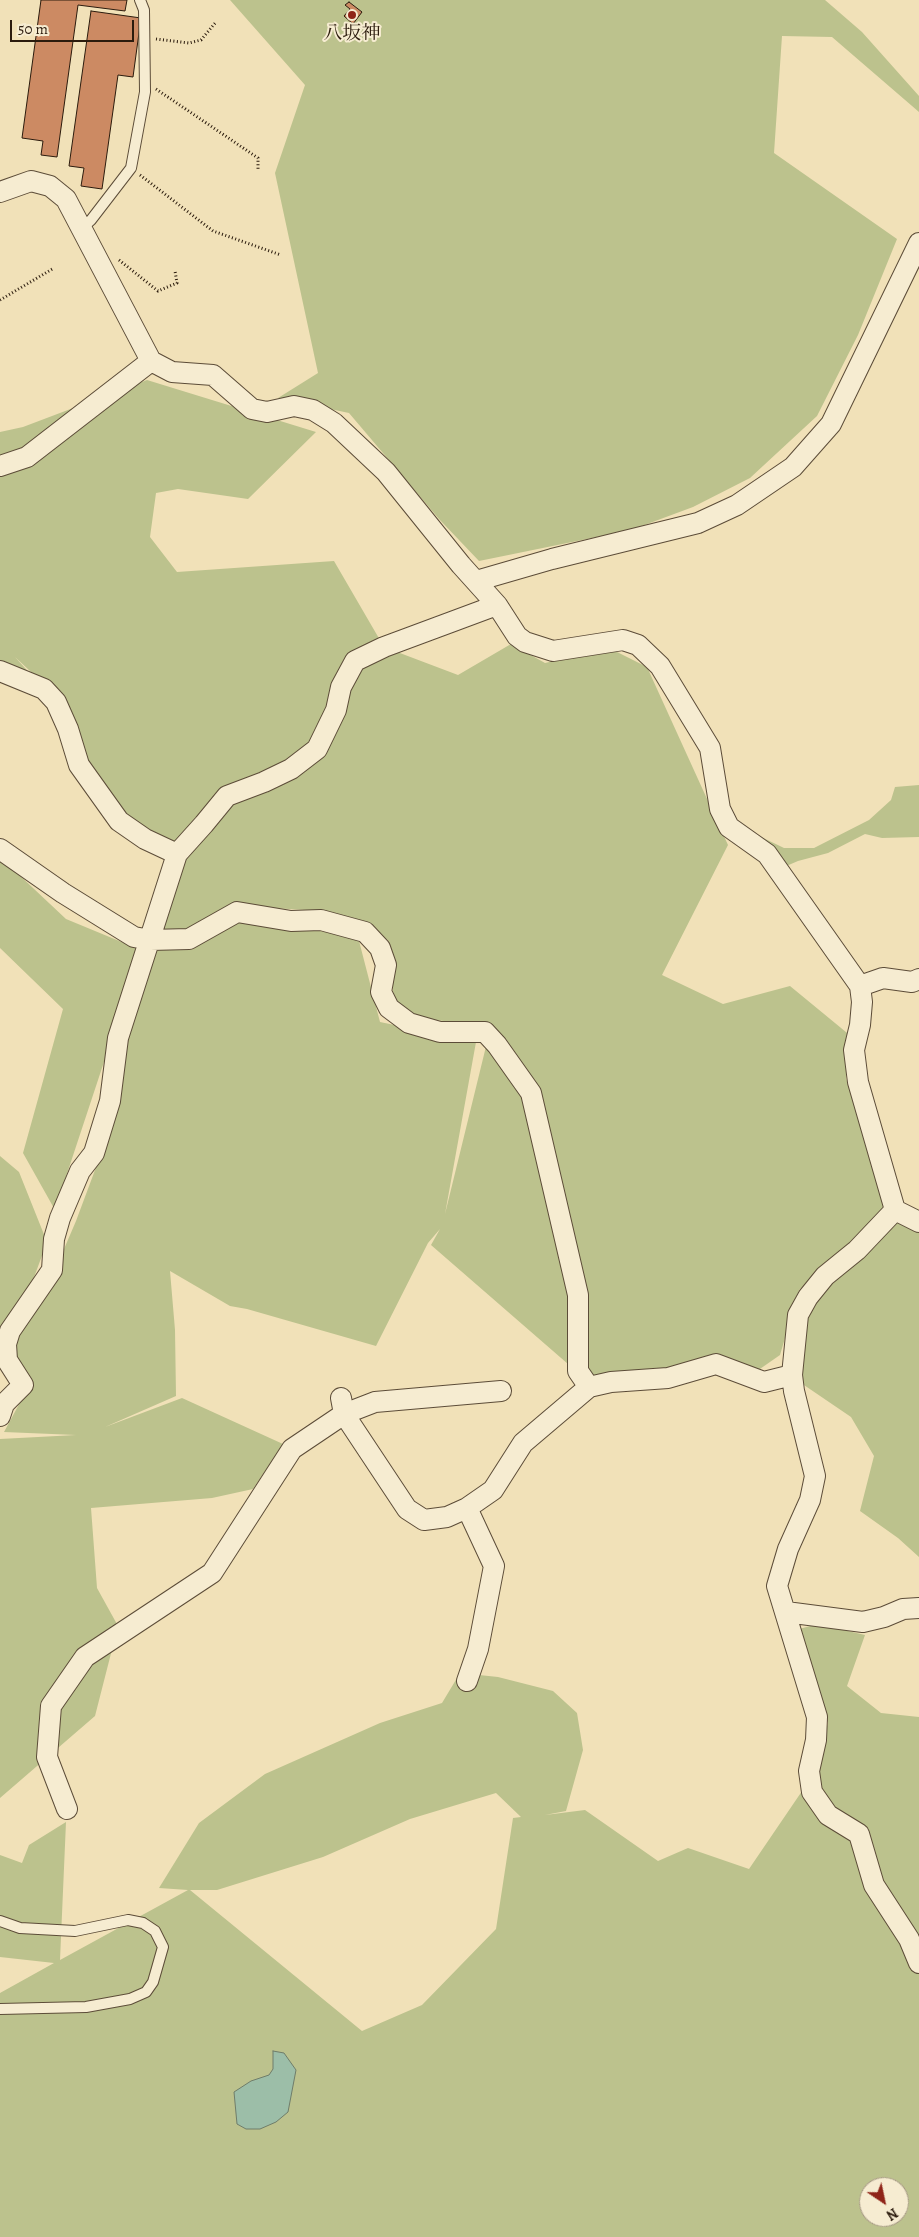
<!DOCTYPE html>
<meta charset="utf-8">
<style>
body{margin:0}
#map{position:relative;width:919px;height:2237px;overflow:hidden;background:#f1e1b8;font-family:Alegreya,serif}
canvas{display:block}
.north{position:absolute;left:859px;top:2177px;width:50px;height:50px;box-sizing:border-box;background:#f6ecd1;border:1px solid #a59883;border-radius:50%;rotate:146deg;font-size:14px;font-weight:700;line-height:20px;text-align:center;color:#2b1b0d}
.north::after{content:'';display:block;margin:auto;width:18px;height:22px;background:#8f2418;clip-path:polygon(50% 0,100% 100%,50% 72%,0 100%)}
.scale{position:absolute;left:10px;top:20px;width:124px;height:22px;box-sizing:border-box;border:2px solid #2b1b0d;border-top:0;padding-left:6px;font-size:15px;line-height:18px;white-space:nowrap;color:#2b1b0d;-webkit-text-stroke:4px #f6ecd1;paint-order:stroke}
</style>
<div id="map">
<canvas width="919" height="2237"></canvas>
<div class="north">N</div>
<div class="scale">50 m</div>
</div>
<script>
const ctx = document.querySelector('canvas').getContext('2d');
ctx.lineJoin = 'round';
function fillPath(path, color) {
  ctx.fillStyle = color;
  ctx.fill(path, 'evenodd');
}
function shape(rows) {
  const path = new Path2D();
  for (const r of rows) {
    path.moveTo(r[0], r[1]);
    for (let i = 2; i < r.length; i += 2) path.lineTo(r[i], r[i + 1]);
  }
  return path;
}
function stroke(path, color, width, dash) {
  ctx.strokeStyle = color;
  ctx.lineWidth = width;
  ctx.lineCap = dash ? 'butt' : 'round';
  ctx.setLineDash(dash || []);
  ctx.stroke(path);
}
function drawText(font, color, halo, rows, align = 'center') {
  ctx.font = font + ' Alegreya,"Noto Serif JP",serif';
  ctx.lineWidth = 4;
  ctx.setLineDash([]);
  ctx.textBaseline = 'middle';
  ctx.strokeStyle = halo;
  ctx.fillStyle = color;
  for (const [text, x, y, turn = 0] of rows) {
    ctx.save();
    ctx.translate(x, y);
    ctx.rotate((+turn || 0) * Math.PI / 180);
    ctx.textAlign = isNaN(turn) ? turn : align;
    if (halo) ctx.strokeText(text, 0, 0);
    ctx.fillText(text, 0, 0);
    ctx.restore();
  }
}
fillPath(shape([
 [230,0,825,0,862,32,919,96,919,112,832,37,782,36,774,153,897,239,858,335,817,416,750,478,693,507,631,530,479,561,439,519,349,413,278,398,318,373,275,173,305,85],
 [147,380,316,432,248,499,178,489,156,493,150,537,177,572,334,561,384,647,458,675,511,644,545,663,609,648,647,667,728,845,662,975,723,1004,790,986,852,1037,846,1078,890,1211,799,1290,780,1355,757,1371,591,1384,431,1245,440,1229,428,1243,376,1346,247,1309,230,1306,170,1271,175,1330,176,1396,105,1427,182,1398,283,1444,253,1489,212,1498,91,1508,97,1588,118,1626,95,1716,0,1798,0,1439,76,1435,4,1432,30,1384,14,1357,17,1337,49,1284,76,1221,101,1154,127,1036,156,947,193,949,237,918,358,937,380,1022,476,1042,445,1214,491,1026,425,1019,400,1013,393,991,388,940,323,911,237,906,188,935,161,932,177,854,105,802,46,686,15,657,44,689,0,671,0,432,23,427],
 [919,785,919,837,882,838,865,834,828,853,798,861,784,867,757,835,784,848,814,848,869,820,891,800,895,787],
 [0,857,66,919,141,950,55,1210,23,1153,63,1009,0,948],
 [0,1156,19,1172,47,1242,29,1291,0,1334],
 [898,1222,919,1233,919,1557,898,1538,860,1511,874,1456,851,1417,801,1383,803,1321,823,1288],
 [818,1624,865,1635,847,1686,881,1713,919,1717,919,2237,0,2237,0,1993,54,1963,0,1957,0,1855,22,1863,29,1845,66,1822,60,1960,188,1890,159,1888,199,1823,265,1774,380,1723,442,1703,460,1673,498,1677,553,1691,577,1713,583,1750,566,1811,545,1815,585,1810,658,1861,688,1848,749,1869,815,1772,828,1723,799,1629],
 [496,1793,521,1817,513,1818,496,1929,422,2005,362,2031,190,1890,217,1890,323,1857,410,1819],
 [869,2187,899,2187,899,2217,869,2217]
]), '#bcc28d');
const water = shape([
 [273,2051,284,2053,296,2070,288,2112,276,2122,260,2129,246,2129,237,2124,234,2092,251,2081,269,2075,273,2069,273,2051]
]);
fillPath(water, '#9cbea8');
stroke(water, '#6f7d6a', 1);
const building = shape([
 [41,0,127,0,125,11,78,5,57,157,41,155,43,141,22,138,41,0],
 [349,2,362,12,353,24,344,16,350,9,345,5,349,2],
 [91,11,141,18,133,77,118,75,102,189,81,186,84,168,69,166,91,11]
]);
fillPath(building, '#cc8a63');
stroke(building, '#2b1b0d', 1);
const lane = shape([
 [81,229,91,220,131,168,145,92,144,10,140,0],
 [0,1921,20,1928,75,1931,128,1920,143,1923,155,1931,163,1947,153,1982,146,1992,130,1999,86,2007,0,2009]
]);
const street = shape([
 [0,192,31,181,50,186,66,199,151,361,172,372,213,375,252,409,267,412,294,406,313,410,334,423,386,472,461,565,497,605,517,636,525,642,553,651,623,640,638,645,660,666,710,748,720,809,729,827,767,854,860,986,862,1002,860,1025,854,1050,858,1082,895,1210,857,1250,825,1276,808,1297,798,1315,792,1375,794,1391,815,1476,810,1500,788,1549,777,1586,817,1717,816,1740,809,1771,812,1792,828,1815,859,1834,874,1885,909,1939,919,1963],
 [0,466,27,457,151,361],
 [476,581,552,559,698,523,737,505,793,467,831,424,919,243],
 [0,671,44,689,56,702,68,729,79,765,119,821,145,839,177,854],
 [0,849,63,893,134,937,150,940,189,939,237,912,291,921,321,920,365,932,380,948,386,965,381,992,389,1008,409,1023,440,1032,485,1032,497,1045,531,1093,578,1295,578,1371,589,1387],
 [860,986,883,978,912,982,919,979],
 [895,1210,919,1222],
 [341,1398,344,1414,407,1509,424,1520,447,1517,467,1508,493,1490,523,1443,589,1387,611,1382,668,1378,716,1364,764,1382,792,1375],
 [0,1416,4,1404,23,1385,7,1360,6,1344,10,1331,52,1270,54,1239,60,1218,80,1171,94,1153,110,1101,118,1038,177,854,204,824,227,796,264,782,291,769,317,749,336,710,341,687,355,661,384,647,497,605],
 [786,1612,863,1622,884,1617,903,1609,919,1608],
 [467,1681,478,1649,494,1566,467,1508],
 [67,1809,47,1757,51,1706,85,1657,212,1573,292,1449,344,1414,375,1402,501,1391]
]);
stroke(lane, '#5c4c38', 12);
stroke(street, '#5c4c38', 22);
stroke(shape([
 [156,39,189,43,201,40,216,22],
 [156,89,258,158,258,169],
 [140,175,213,231,281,255],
 [119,260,158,291,177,283,175,271],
 [0,300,54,268]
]), '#2b1b0d', 3, [1, 2.5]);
stroke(lane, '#f6ecd1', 10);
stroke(street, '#f6ecd1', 20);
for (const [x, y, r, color] of [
 [352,15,5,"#8f2418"]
]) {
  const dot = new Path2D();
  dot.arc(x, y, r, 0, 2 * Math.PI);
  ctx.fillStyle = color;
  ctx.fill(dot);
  stroke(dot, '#f6ecd1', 2);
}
drawText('19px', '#2b1b0d', '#f6ecd1', [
 ["八坂神",352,34]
]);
</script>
